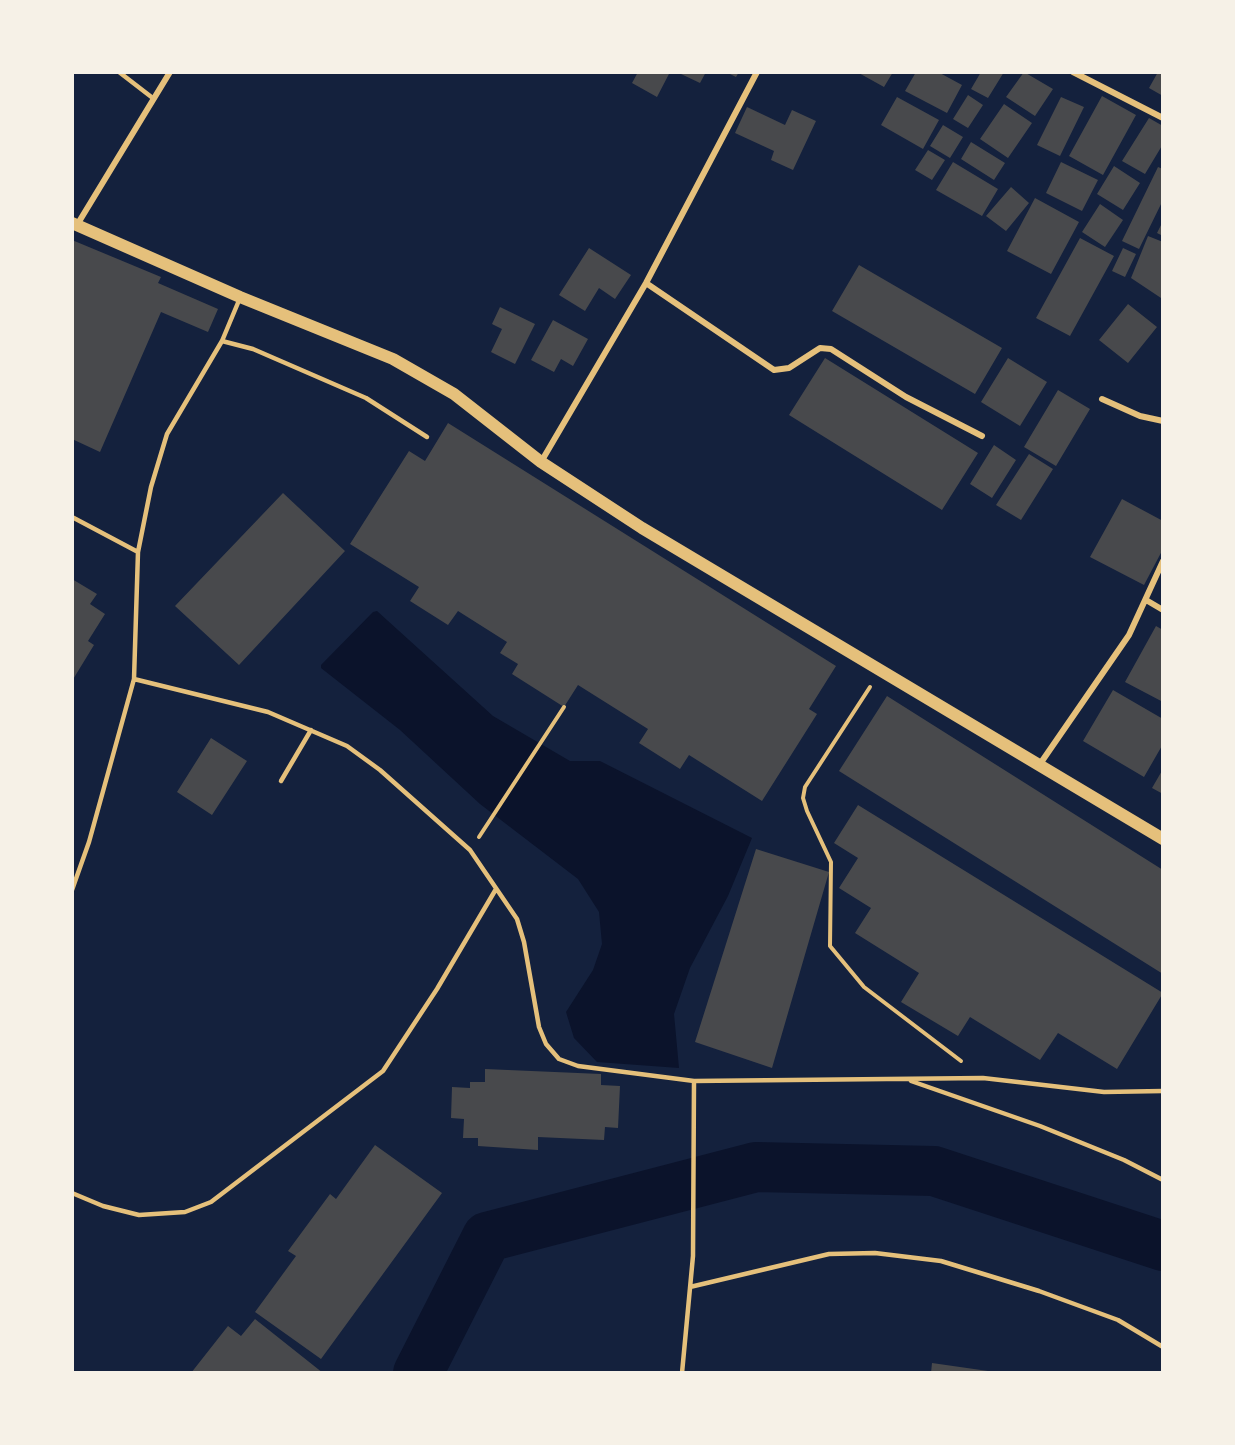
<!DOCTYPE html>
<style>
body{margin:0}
#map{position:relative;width:1235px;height:1445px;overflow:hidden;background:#14213d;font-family:"Asap Condensed",sans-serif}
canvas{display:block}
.frame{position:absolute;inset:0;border:74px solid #f6f1e7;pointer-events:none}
</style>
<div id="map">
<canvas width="1235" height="1445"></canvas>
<div class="frame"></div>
</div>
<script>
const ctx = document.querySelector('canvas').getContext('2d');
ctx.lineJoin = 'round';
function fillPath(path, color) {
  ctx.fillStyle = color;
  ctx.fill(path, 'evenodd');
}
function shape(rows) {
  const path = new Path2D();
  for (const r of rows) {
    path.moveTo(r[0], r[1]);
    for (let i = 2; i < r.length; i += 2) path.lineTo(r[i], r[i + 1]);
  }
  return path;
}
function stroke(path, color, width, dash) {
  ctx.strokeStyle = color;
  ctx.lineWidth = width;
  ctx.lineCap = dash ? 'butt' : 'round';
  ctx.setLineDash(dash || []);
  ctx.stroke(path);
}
fillPath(shape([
 [377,611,493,716,570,761,600,761,752,838,728,896,690,968,674,1014,679,1068,597,1062,574,1038,566,1012,593,970,602,944,599,912,578,879,480,804,400,730,321,668,321,665,373,612]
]), '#0b132b');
stroke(shape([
 [418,1373,487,1237,756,1167,934,1171,1163,1246]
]), '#0b132b', 50);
fillPath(shape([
 [638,72,670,72,657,97,632,83],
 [682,72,706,72,700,83,681,74],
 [726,72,739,72,736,77],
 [857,72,893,72,884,87],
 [916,72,938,72,962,85,947,113,905,91],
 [981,72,1004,72,988,98,971,89],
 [1024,72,1053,89,1035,116,1006,97],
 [1158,72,1163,72,1163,96,1149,88],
 [968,95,983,105,968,128,953,119],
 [1102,96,1136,115,1103,175,1069,156],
 [897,97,939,120,923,149,881,125],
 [1061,97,1084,107,1060,156,1037,145],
 [1004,104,1032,123,1008,158,980,139],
 [747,107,785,125,792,110,816,121,793,170,771,160,774,151,735,133],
 [1149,118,1163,126,1163,144,1145,174,1122,161],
 [943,125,963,137,950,158,930,146],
 [971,142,1005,163,994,180,961,159],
 [928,150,945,160,932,180,915,170],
 [953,162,998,189,982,216,936,190],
 [1061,162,1098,180,1082,211,1046,193],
 [1114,166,1140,183,1123,210,1097,194],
 [1158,167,1163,169,1163,200,1139,249,1122,241],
 [1011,187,1029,203,1006,231,986,216],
 [1035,198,1079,222,1051,274,1007,251],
 [1100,204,1123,220,1105,247,1082,232],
 [1163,221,1163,236,1157,233],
 [1148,236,1163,242,1163,297,1161,298,1131,278],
 [1080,238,1114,256,1070,336,1036,318],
 [72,240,161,277,158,283,218,309,208,332,161,312,100,452,72,439],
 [589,248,631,275,615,299,599,288,585,311,559,295],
 [1123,248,1136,254,1125,277,1112,271],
 [859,265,1002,348,975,394,832,311],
 [1128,304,1157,327,1128,363,1099,340],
 [500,307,535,324,515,364,491,352,502,329,492,324],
 [553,320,588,339,573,366,561,359,554,372,531,360],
 [825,358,978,453,942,510,789,415],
 [1008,358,1047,382,1020,426,981,402],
 [1058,390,1090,409,1056,466,1024,447],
 [448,423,836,666,809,709,817,714,762,801,689,755,680,769,639,743,648,729,578,685,564,707,512,674,518,664,500,653,507,642,458,611,448,625,410,601,419,587,350,544,409,451,425,461],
 [994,445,1016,460,992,498,970,484],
 [1029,454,1053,469,1021,520,996,505],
 [283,493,345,551,239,665,175,606],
 [1122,499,1163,521,1163,549,1144,585,1090,557],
 [72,579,97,594,90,604,105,614,88,641,94,645,72,681],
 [1156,626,1163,630,1163,702,1125,682],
 [1113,690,1163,719,1163,744,1144,777,1083,741],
 [887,696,1163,870,1163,974,839,771],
 [211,738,247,761,212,815,177,792],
 [1163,769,1163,794,1152,788],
 [858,805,1163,993,1117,1069,1058,1033,1040,1060,970,1017,958,1036,901,1002,919,973,855,933,871,908,839,888,858,858,834,843],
 [756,849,829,872,772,1068,695,1042],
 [485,1069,601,1074,601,1085,620,1086,618,1128,605,1127,604,1140,538,1137,538,1150,478,1146,478,1138,463,1138,464,1119,451,1118,452,1087,470,1088,470,1082,485,1082],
 [375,1145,442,1193,321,1359,255,1312,296,1256,288,1251,330,1194,336,1199],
 [255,1319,323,1373,191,1373,228,1326,241,1336],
 [932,1363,995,1372,994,1373,931,1373]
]), '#48494c');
stroke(shape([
 [870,687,805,787,803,798,807,811,831,862,830,946,864,987,961,1061],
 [479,837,564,707]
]), '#e5c07b', 4);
stroke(shape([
 [119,72,154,99],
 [222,341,253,349,366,398,427,437],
 [72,517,138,552,134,679,89,842,72,890],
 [138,552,151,487,167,434,222,341,240,298],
 [134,679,268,712,347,746,380,770,470,850,517,919,524,942,539,1027,546,1044,559,1059,578,1066,694,1081,983,1078,1104,1092,1163,1091],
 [281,781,311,730],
 [911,1081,1040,1126,1124,1160,1163,1180],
 [72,1193,103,1206,139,1215,185,1212,211,1202,383,1071,437,989,496,889],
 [690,1287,829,1254,875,1253,941,1261,1039,1291,1118,1320,1163,1347],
 [682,1373,693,1256,694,1081]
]), '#e5c07b', 4.5);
stroke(shape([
 [1073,72,1163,118],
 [77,225,170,72],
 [646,283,774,370,789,368,820,348,831,349,906,397,982,436],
 [1102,399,1140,416,1163,421],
 [541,462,646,283,757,72],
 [1146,600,1163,610],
 [1040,764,1129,635,1163,561]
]), '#e5c07b', 6);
stroke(shape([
 [72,223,240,297,393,359,454,394,541,462,642,528,1163,839]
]), '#e5c07b', 12);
</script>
